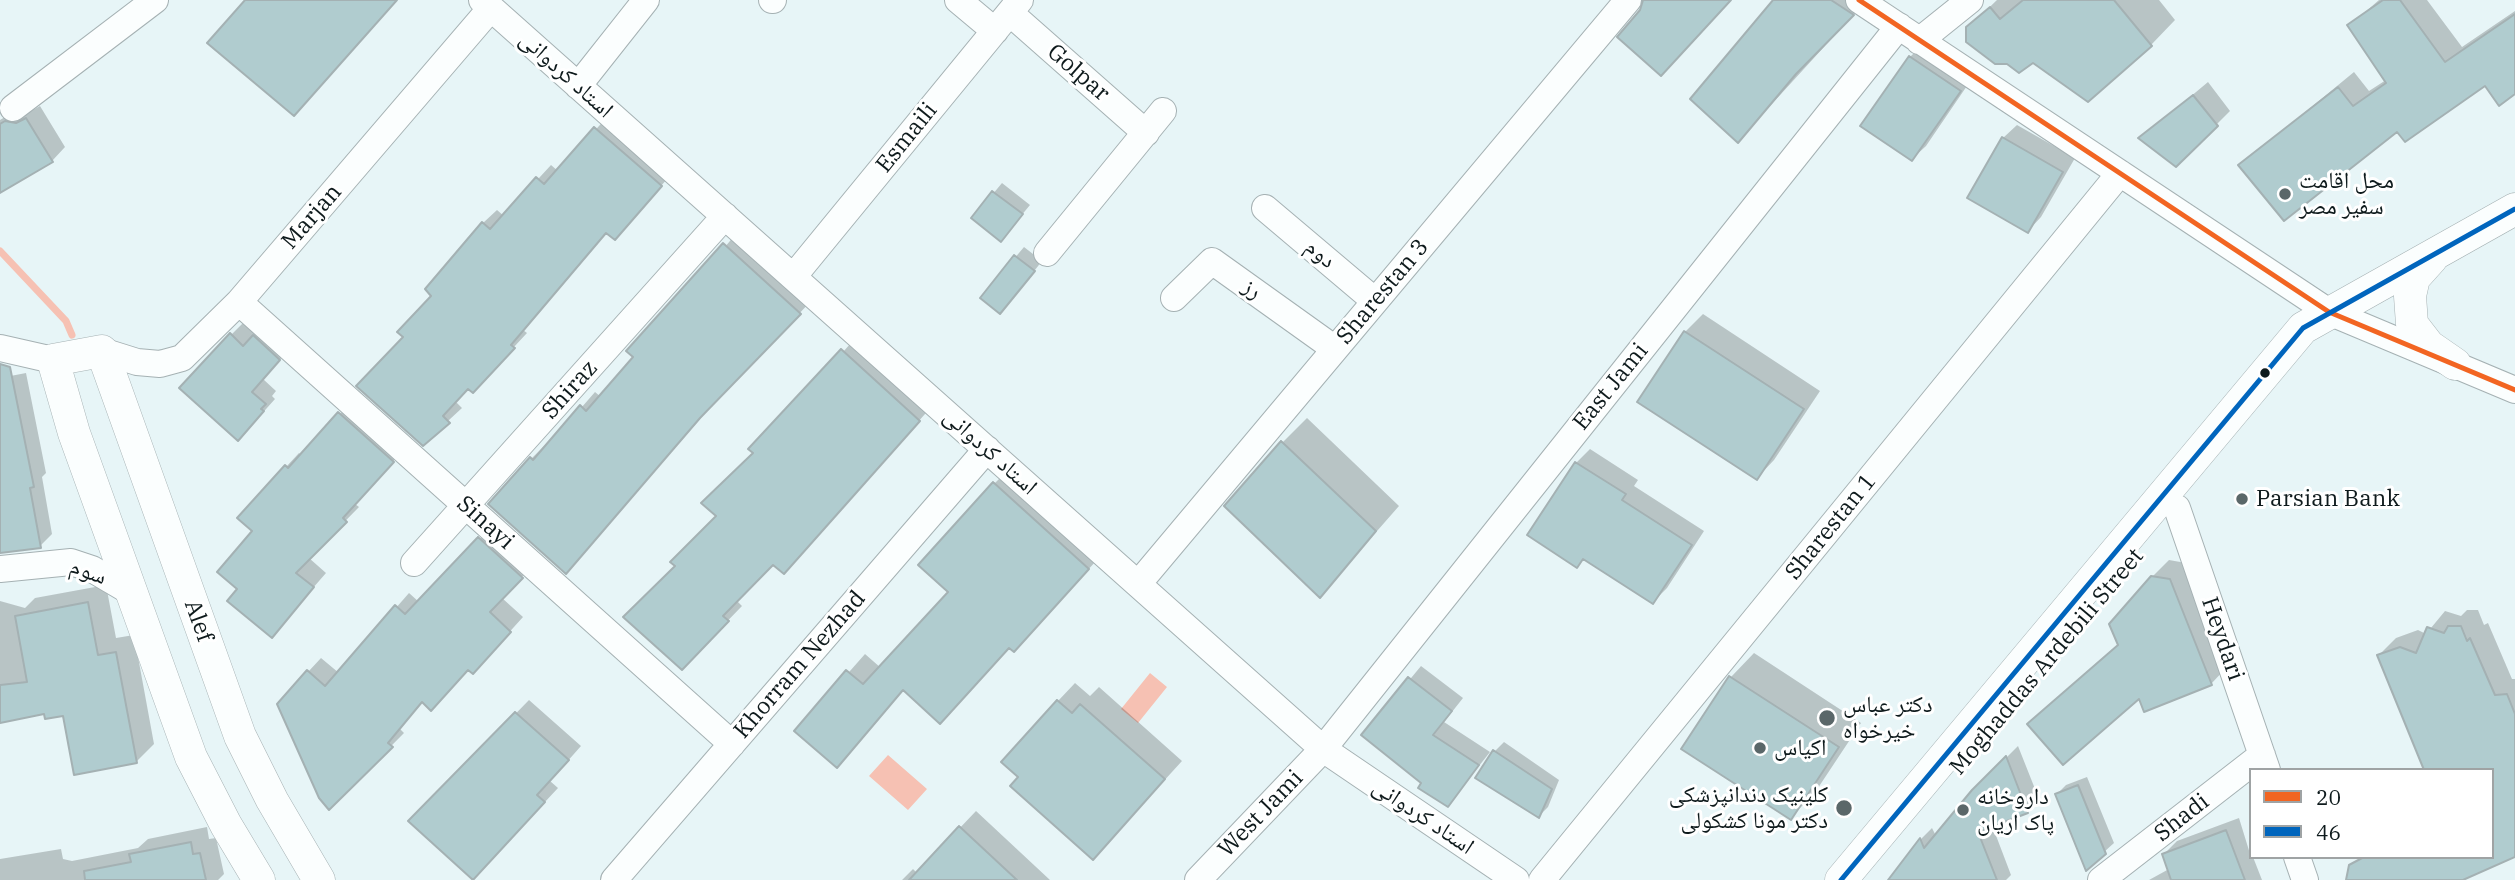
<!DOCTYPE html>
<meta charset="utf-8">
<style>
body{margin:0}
#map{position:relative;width:2515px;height:880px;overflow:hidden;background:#e7f5f7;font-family:"IBM Plex Serif",serif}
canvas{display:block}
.legend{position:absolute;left:2249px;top:768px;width:245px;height:91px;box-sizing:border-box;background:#fff;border:2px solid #9fa3a4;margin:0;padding:9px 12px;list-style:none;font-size:21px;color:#0e1a1c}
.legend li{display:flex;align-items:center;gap:14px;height:35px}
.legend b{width:35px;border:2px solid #9fa3a4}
</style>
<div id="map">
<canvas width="2515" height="880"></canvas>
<ul class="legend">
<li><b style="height:9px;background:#f26522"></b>20</li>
<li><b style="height:9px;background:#0065bd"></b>46</li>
</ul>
</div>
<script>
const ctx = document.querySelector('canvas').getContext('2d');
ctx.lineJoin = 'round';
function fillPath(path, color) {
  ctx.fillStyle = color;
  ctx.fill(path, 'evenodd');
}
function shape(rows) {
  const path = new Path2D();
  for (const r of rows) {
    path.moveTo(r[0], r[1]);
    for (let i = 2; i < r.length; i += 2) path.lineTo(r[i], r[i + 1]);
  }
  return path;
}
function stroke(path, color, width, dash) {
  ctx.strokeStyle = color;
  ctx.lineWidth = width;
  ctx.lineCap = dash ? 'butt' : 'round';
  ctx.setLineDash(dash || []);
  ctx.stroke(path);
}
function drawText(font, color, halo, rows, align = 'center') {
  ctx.font = font + ' "IBM Plex Serif","Noto Naskh Arabic",serif';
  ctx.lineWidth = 6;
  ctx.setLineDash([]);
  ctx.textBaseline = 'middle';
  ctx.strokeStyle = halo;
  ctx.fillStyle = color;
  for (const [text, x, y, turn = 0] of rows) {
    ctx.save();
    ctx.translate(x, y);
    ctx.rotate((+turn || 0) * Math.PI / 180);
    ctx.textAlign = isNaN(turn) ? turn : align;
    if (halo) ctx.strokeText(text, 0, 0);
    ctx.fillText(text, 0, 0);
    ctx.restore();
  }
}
fillPath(shape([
 [1150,673,1167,687,1138,723,1121,709],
 [888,755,927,789,908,810,869,776]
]), '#f6c1b3');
fillPath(shape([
 [1775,0,1867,0,1738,141],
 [1997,0,2159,0,2175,20,2151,45,2033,61,1968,28],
 [2379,0,2427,0,2462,47,2515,11,2515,92,2486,84,2398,129,2241,165,2354,72,2369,91,2386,80,2349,26],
 [1924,43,1973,77,1926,146,1912,159,1863,125,1910,57],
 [2208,82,2230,111,2176,165,2141,138],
 [40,106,65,147,52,161,0,191,0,120,20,108,31,111],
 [609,115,674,171,628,224,607,231,523,330,527,333,486,377,468,387,455,401,462,408,423,444,405,337,483,223,497,210,504,216,551,165,558,171],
 [2017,125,2075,158,2041,217,2028,231,2003,138],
 [1002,183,1030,205,1001,240,973,218],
 [739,230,814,298,715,402,566,572,531,459,546,444,548,446,595,392,601,397],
 [1024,247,1042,261,1009,303,982,297],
 [1703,314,1820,391,1774,460,1757,478,1685,332],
 [243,323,291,347,263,379,276,391,272,396,275,399,250,427,231,335],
 [857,336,933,405,798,557,773,563,737,601,742,606,682,668,677,566,718,515,755,453],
 [26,373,46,473,42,477,52,534,40,546,0,553,0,378],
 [353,400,406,447,355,504,359,507,309,558,326,573,272,635,240,589,254,531,286,467,299,453,302,456],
 [1307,418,1399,506,1320,596,1282,443],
 [1590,449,1638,480,1634,486,1704,531,1667,588,1653,602,1585,558,1577,566,1529,535,1576,463],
 [1011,467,1105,551,1031,633,1010,646,904,689,837,765,797,731,865,654,881,668,950,592,994,484],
 [493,525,535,563,502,598,523,617,486,658,423,701,400,729,404,733,330,808,308,672,321,658,339,673,409,593,419,602],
 [2169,560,2186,563,2227,667,2211,684,2140,696,2032,721,2119,644,2152,577],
 [106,585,116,638,134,635,154,744,136,762,64,714,45,712,0,721,0,601,25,608,35,598],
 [2467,610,2478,610,2484,625,2488,623,2512,679,2515,679,2515,855,2492,770,2379,655,2396,638,2418,630,2426,634,2445,611,2461,616],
 [1754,653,1861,723,1814,794,1790,818,1731,677],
 [1421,666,1463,698,1444,722,1490,752,1448,805,1364,735],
 [1075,683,1090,696,1099,687,1182,761,1110,840,1021,777,1058,701],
 [529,700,581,746,550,781,558,788,474,878,411,821],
 [1504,742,1559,780,1548,807,1539,816,1495,751],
 [2018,746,2039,799,2027,812,1992,825,2011,875,2006,880,1890,880,1921,839,1932,828,1936,836,1973,791],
 [2087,777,2114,843,2104,852,2057,794,2066,785],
 [976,811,1050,880,902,880,913,869,917,873],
 [2239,818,2251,857,2253,857,2262,880,2149,880,2169,869,2164,854,2177,841],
 [207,827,209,839,216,838,224,874,218,880,0,880,0,859,61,849,63,859,72,861,138,848,148,839]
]), '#0003');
stroke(shape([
 [0,251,66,321,72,335]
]), '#f6c1b3', 7);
const building = shape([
 [245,0,397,0,294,116,207,43,245,0],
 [1643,0,1731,0,1661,76,1617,37,1640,10,1643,0],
 [1773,0,1831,0,1854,15,1796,74,1738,143,1690,99,1773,0],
 [2023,0,2114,0,2152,46,2088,102,2033,63,2019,73,2007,64,1995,64,1966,42,1966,27,1990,7,2000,19,2023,0],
 [2383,0,2400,0,2445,62,2515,14,2515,94,2499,106,2485,86,2405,142,2397,132,2284,221,2238,165,2338,87,2353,106,2386,83,2347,25,2383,0],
 [1909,56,1961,91,1912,161,1860,126,1909,56],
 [2193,95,2218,126,2176,167,2138,138,2193,95],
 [26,118,53,162,0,193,0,124,5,121,16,123,26,118],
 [594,127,662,186,615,240,606,233,511,345,515,348,473,393,468,389,443,416,450,423,423,446,356,386,403,337,397,332,431,296,425,289,482,222,490,229,536,177,544,184,594,127],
 [2002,137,2063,172,2028,233,1967,198,2002,137],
 [992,191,1023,214,1001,242,971,218,992,191],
 [723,243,801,314,700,418,566,574,488,504,530,457,533,460,580,405,586,411,633,357,626,351,723,243],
 [1014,255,1035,271,1000,314,980,298,1014,255],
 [1684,331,1804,409,1757,480,1637,402,1684,331],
 [230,333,243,346,253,335,280,360,252,392,266,404,261,409,264,411,238,441,179,388,230,333],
 [841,349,920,421,784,574,773,565,723,616,729,621,682,670,623,617,675,566,670,562,716,516,701,503,753,453,748,449,841,349],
 [0,364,10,367,34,487,30,488,41,548,0,553,0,364],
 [338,412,394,462,343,518,347,522,296,573,314,587,272,638,227,601,237,589,217,572,252,531,237,518,285,465,288,468,338,412],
 [1281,441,1376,531,1320,598,1224,506,1281,441],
 [1575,462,1626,494,1622,500,1692,545,1653,604,1583,559,1577,568,1527,535,1575,462],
 [993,482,1089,569,1014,652,1009,648,940,724,903,690,837,768,794,731,846,670,863,684,948,592,918,565,993,482],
 [478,537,523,578,490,612,511,632,473,674,468,670,431,711,422,702,388,743,393,747,329,810,319,798,277,704,307,670,325,686,395,605,405,614,478,537],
 [2151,576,2170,579,2212,685,2144,712,2139,699,2063,765,2027,724,2118,645,2109,624,2151,576],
 [88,602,98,655,116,652,137,763,74,775,63,716,45,719,44,714,0,723,0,685,27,682,15,616,88,602],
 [2448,626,2461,626,2467,641,2470,638,2495,695,2507,694,2515,714,2515,857,2463,880,2346,880,2349,865,2364,857,2492,857,2492,770,2424,770,2377,655,2400,647,2416,653,2427,627,2444,633,2448,626],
 [1729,676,1839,747,1791,820,1681,749,1729,676],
 [1408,677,1452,711,1433,735,1479,765,1448,807,1418,788,1421,783,1361,735,1408,677],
 [1057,700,1072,713,1080,704,1165,779,1093,860,1010,786,1018,777,1001,762,1057,700],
 [515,712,569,760,537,795,545,802,473,880,408,821,515,712],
 [1493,750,1552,789,1539,818,1475,778,1493,750],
 [2006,756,2028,813,1978,832,1997,880,1888,880,1920,838,1924,848,1972,790,2006,756],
 [2078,785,2106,854,2086,871,2055,794,2078,785],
 [959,826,1017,880,909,880,959,826],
 [2226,830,2245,880,2171,880,2162,854,2226,830],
 [191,842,193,854,200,853,206,880,85,880,84,871,131,862,129,854,191,842]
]);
fillPath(building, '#b0cccf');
stroke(building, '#a4b1b3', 2);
const minor = shape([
 [482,0,1323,749,1516,880],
 [772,0,773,0],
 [958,0,995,31],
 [1859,0,2329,312,2515,390],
 [1010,13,1146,133],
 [1919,41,1970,0],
 [578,86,646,0],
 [13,108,155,0],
 [1265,208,1375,301],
 [1047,253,1163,111],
 [793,277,1020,0],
 [1174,298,1212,261,1335,349],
 [239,302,732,744],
 [0,348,53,360],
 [102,351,137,362,160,364,182,358,239,302,491,8],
 [2177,508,2267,770],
 [414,563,725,216],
 [0,569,71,562,92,569,131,592],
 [1138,584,1628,0],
 [2297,857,2305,880],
 [614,880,987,449],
 [1198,880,1323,749,1899,26],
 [1542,880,2120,173],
 [2101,880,2262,755]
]);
const major = shape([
 [2432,258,2414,278,2410,296,2412,324,2429,346,2455,364],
 [259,880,226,825,191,757,74,433,53,360,102,351,240,736,272,800,319,880],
 [1841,880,2303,328,2515,209]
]);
stroke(minor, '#a5b1b3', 28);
stroke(major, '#a5b1b3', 33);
stroke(minor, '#fbfefe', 26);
stroke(major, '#fbfefe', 32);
stroke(shape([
 [1859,0,2329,312,2515,390]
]), '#f26522', 5);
stroke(shape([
 [1841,880,2303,328,2515,209]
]), '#0065bd', 5);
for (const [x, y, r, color] of [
 [2285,194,7,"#5a6769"],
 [2265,373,6,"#0e1a1c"],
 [2242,499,7,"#5a6769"],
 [1827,718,9,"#5a6769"],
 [1760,748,7,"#5a6769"],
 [1844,808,9,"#5a6769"],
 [1963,810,7,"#5a6769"]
]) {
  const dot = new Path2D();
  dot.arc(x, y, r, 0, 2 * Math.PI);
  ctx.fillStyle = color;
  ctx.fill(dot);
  stroke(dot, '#fff', 2.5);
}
drawText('23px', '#0e1a1c', '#fff', [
 ["Golpar",1078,73,41],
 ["استاد کردوانی",566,75,42],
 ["Esmaili",907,138,-51],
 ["Marjan",312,217,-49],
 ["دوم",1320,254,40],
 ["رز",1252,289,36],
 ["Sharestan 3",1383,292,-50],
 ["East Jami",1611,387,-51],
 ["Shiraz",570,390,-48],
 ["استاد کردوانی",990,452,42],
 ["Sinayi",485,523,42],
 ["Sharestan 1",1831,527,-51],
 ["سوم",88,572,19],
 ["Alef",198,621,70],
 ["Heydari",2222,639,71],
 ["Moghaddas Ardebili Street",2047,662,-50],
 ["Khorram Nezhad",800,665,-49],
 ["West Jami",1261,814,-46],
 ["استاد کردوانی",1423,817,34],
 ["Shadi",2182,818,-38]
]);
drawText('23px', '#0e1a1c', '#fff', [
 ["محل اقامت",2299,181],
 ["سفیر مصر",2299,207],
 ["Parsian Bank",2256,499],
 ["دکتر عباس",1843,705],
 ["خیرخواه",1843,731],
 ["اکیاس",1774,748],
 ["کلینیک دندانپزشکی",1828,795,"right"],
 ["دکتر مونا کشکولی",1828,821,"right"],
 ["داروخانه",1977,797],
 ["پاک اریان",1977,823]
], 'left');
</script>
